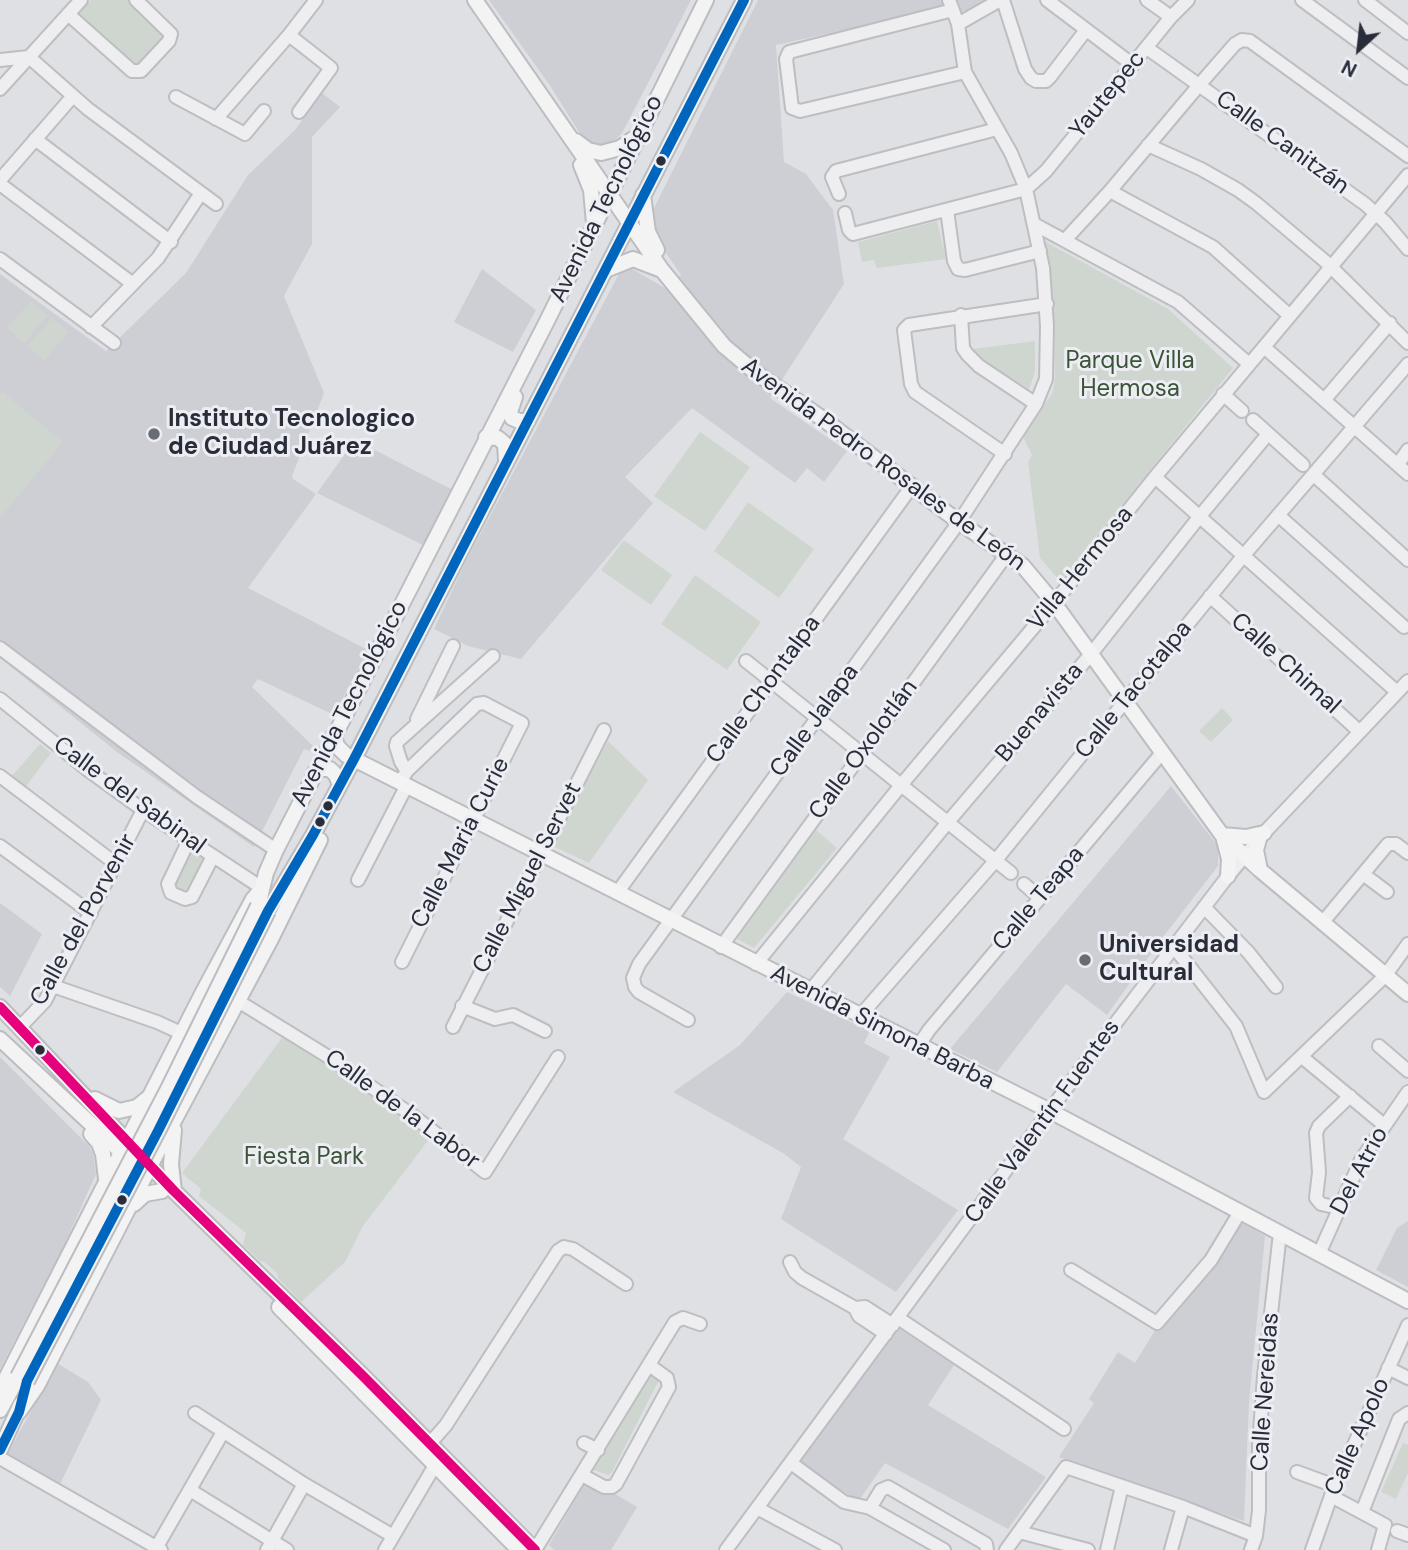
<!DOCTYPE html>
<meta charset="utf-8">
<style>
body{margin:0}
#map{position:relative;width:1408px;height:1550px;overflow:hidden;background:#dfe0e3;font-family:"DM Sans",sans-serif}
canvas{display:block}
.north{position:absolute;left:1324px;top:14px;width:70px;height:70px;-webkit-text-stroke:5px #eceef3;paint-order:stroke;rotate:207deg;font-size:19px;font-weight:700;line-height:28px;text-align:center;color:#282d39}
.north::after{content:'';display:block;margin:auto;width:24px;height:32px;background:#282d39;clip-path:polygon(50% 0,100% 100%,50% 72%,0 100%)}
</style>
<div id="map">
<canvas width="1408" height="1550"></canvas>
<div class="north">N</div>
</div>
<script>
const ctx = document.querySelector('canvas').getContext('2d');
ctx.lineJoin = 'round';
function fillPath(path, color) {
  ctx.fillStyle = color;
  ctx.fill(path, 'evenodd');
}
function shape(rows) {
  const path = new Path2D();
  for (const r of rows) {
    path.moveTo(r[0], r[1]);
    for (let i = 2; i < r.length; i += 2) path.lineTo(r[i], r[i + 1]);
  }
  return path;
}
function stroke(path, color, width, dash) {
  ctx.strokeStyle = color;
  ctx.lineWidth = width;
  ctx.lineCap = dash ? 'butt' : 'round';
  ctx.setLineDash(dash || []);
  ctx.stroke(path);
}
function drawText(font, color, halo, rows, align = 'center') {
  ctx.font = font + ' "DM Sans",sans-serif';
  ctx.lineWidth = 6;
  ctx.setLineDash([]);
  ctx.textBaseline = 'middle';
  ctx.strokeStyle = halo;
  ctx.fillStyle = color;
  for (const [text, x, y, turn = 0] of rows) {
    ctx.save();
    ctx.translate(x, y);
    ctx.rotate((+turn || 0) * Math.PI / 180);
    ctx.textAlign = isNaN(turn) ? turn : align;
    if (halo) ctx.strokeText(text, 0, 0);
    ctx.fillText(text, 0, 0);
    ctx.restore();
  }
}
fillPath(shape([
 [489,0,691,0,622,133,612,143,598,147,582,137,551,87],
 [758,0,988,0,958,14,943,8,776,45,784,162,806,174,833,210,844,284,770,398,847,451,824,482,807,468,795,483,692,408,625,477,653,503,521,659,468,646,434,629,464,565,619,274,629,267,665,288,681,275,662,247,655,233,654,208],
 [322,93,340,107,312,137,312,244,284,296,324,393,292,476,293,479,316,494,248,588,368,650,334,715,258,679,252,687,313,746,309,751,304,749,254,847,117,752,0,658,0,274,106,351,186,273,248,175,294,131],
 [482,269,536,310,513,352,454,322],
 [355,440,451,489,423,545,317,493],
 [1171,786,1218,846,1218,866,1163,937,1107,1015,1066,984,997,1072,950,1049],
 [0,903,42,934,10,996,0,987],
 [787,992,870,1031,864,1043,890,1057,843,1139,958,1210,896,1292,781,1219,801,1167,783,1153,673,1092,740,1045],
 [0,1057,89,1146,93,1153,96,1174,63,1248,0,1369],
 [1408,1221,1408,1287,1376,1270,1397,1228],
 [1241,1222,1265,1236,1249,1402,1244,1521,1059,1457,1094,1403,1089,1399,1118,1352,1135,1363,1165,1314,1197,1280],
 [895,1326,954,1365,928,1405,1046,1477,1008,1529,885,1463,860,1499,850,1496,798,1461],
 [57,1363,88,1382,101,1400,60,1484,7,1455],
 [585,1483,610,1491,637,1507,611,1550,554,1550,549,1545]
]), '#cdcfd5');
fillPath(shape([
 [91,0,127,0,162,34,162,39,137,65,132,64,80,17,79,13],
 [937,221,946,259,877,268,874,260,862,262,858,242],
 [1044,241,1168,309,1233,368,1060,581,1040,558,1028,462,1032,455,1023,437,1053,392,1055,377,1054,317],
 [31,301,48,315,24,343,7,328],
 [52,318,69,332,44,361,27,346],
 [1035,341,1035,372,1029,389,973,354,973,349],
 [3,392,63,442,0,518,0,395],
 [700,432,750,467,705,531,654,496],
 [748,502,814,549,779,598,714,551],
 [624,540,672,575,651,605,601,570],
 [695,575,761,622,727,670,661,624],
 [1222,708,1233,720,1211,742,1199,731],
 [608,741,648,780,589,863,553,846],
 [40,744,51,753,24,789,10,778],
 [816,830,837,848,754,948,737,939],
 [191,853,204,859,185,894,174,888],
 [284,1035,430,1138,363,1226,345,1262,301,1302,278,1278,277,1273,263,1261,261,1262,243,1245,246,1233,199,1196,201,1189,182,1173],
 [650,1369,660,1378,612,1472,609,1475,590,1469],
 [1403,1443,1408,1445,1408,1473,1396,1499,1381,1492]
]), '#cfd6cf');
const minor = shape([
 [1003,0,1025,69,1031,78,1036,81,1046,81,1050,77,1086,30],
 [1047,0,1133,65],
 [1147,0,1171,17],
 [1302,0,1408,78],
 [1365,0,1408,33],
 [953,10,789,52,786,59,792,108,800,111,965,72],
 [68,14,132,71,141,71,169,41,171,34,136,0],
 [958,24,1000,0],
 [289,35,331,68,299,112],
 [1147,48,1365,204,1385,222,1408,249],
 [0,60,29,57,88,109,216,204],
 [0,89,81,0],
 [176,97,245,134,264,111],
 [216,119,289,35,316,0],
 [35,139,171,242],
 [1148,145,1201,169,1238,190,1256,203,1326,262,1408,343],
 [0,180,73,96],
 [0,184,133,284],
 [1110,191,1213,247,1290,316],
 [839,194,832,177,836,171,997,129],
 [947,210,954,261,958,269,965,270,1040,251],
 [845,213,849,230,853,234,1026,189,1046,171,1171,17,1188,0],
 [1034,224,1178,302,1249,364],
 [1066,239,1110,191,1200,84,1235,44,1242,40,1250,41,1408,156],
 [0,259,114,343],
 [961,315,963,348,967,354,979,366,1036,404],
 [91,327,158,258,201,193],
 [1264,347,1408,474],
 [1223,394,1242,411],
 [1325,399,1390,323],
 [1253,420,1303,465],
 [1005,454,915,392,911,384,904,330,909,325,1047,304],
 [1398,464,1408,450],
 [1314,475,1408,560],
 [1155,477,1397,692],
 [1278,515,1404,627],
 [1210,596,1360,732],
 [0,648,197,797,276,850],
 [746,661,1011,873],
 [0,699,88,770,143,810,262,888],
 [417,719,453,646],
 [407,771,401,762,396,746,397,742,493,656],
 [0,776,116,864],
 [400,782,407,771,477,704,484,703,522,723,402,962],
 [189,840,168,884,171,893,185,899,192,897,213,856],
 [0,846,91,913],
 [1363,874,1387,892],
 [358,880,407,785],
 [1024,884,1040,898],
 [617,893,912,486],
 [1204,907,1248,952,1276,987],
 [1322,923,1388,844,1396,844,1408,853],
 [721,947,1007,554],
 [1174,947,1236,1026,1264,1092,1385,976,1408,944],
 [756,964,902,784,1054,603,1155,477,1408,175],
 [53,986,157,1022,181,1033],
 [810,991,948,822,1091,654,1200,516,1268,434],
 [238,1001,327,1056,416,1118,485,1172,558,1057],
 [462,1006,495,1019,513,1015,545,1031],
 [860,1016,996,860,1244,555,1408,364],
 [688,1020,639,992,635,987,633,978,639,964,959,522,1036,404,1046,379,1047,326,1043,268,1026,189,1011,153,965,72,958,24,949,0],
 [20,1027,45,1001,143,810],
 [453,1027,604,730],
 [919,1045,929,1030,1161,754],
 [1379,1046,1408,1071],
 [1302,1057,1384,1125],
 [1339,1208,1321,1204,1316,1198,1319,1172,1316,1133,1319,1126,1350,1096],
 [1319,1254,1361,1160,1408,1092],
 [790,1262,795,1272,802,1278,855,1308,865,1307,893,1325],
 [1071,1270,1157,1323,1211,1260,1240,1212],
 [855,1308,859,1316,886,1334],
 [898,1318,1064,1429],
 [1388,1368,1408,1378],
 [195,1413,304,1484,393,1536],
 [584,1443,598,1450],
 [425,1449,446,1425,558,1251,564,1247,573,1249,626,1284],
 [0,1458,161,1550],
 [791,1463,844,1502,870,1508,944,1550],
 [1297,1472,1335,1486],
 [582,1475,604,1487,612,1487,616,1484,669,1387,667,1378,649,1365],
 [190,1490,287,1550],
 [1331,1496,1385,1525,1378,1550],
 [757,1508,835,1550],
 [870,1508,881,1490,888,1487,986,1544,987,1550],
 [1362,1512,1399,1419,1408,1413],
 [1397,1531,1408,1535],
 [1019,1532,1088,1550],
 [155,1550,223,1432],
 [267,1550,304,1484],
 [385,1550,431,1472,443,1459],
 [535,1550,675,1322,683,1318,700,1324],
 [726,1550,1082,1067,1228,876,1264,833,1408,681],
 [1006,1550,1066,1467,1183,1507,1256,1536],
 [1107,1550,1122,1486],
 [1171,1550,1183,1507],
 [1251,1550,1256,1536,1259,1510,1259,1446,1264,1376,1280,1233],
 [1312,1550,1331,1496,1408,1325]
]);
const major = shape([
 [475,0,662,270,724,346,755,372,823,419,959,522,1023,566,1054,603,1222,835,1260,870,1408,994],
 [576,141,588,150,601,153,620,148,636,137],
 [581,165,591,190,594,223],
 [643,195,648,232,657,250],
 [606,270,633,259,659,269],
 [515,397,510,412,512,418,519,421,528,421],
 [486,437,498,438,505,444,506,460],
 [334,735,337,746,346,755,1050,1111,1408,1301],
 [315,772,322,769,330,769,336,775,340,785],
 [1222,835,1246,837,1264,833],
 [1259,839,1256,850,1260,870],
 [1224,840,1229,859,1228,876],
 [258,906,266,873,276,850,546,323,706,0],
 [268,911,313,835,354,759,744,0],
 [0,1007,174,1191,363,1376,535,1550],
 [0,1039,137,1167],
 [95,1099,119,1111,137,1107,148,1098],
 [91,1134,99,1143,103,1154,106,1179],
 [174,1191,171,1164,174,1130],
 [134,1204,145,1194,162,1191],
 [279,1307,519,1550],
 [0,1390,203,992,253,899,259,892],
 [0,1410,16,1381],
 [19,1412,37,1386,159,1149,271,939,320,840],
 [0,1450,21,1404]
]);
stroke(minor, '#bdbec1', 16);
stroke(major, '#bbbdc0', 18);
stroke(minor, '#eeeef0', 12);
stroke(major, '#f3f3f4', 14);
const majorBridge = shape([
 [18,1377,168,1089,258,906],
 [27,1381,158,1131,268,911]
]);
stroke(majorBridge, '#bbbdc0', 18, []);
stroke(majorBridge, '#f3f3f4', 14);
stroke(shape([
 [0,1450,19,1412,27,1381,158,1131,268,911,313,835,354,759,744,0]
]), '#0065bd', 10);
stroke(shape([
 [0,1007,174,1191,363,1376,535,1550]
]), '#e5007d', 10);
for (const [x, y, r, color] of [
 [661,161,6,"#282d39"],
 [154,434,7,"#686c74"],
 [328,806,6,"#282d39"],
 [320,822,6,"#282d39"],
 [1085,960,7,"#686c74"],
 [40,1050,6,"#282d39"],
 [122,1200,6,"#282d39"]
]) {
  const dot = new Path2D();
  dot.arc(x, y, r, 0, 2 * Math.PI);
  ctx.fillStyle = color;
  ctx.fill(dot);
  stroke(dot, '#eceef3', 2.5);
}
drawText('24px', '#282d39', '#eceef3', [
 ["Yautepec",1108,95,-51],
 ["Calle Canitzán",1282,143,36],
 ["Avenida Tecnológico",607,199,-64],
 ["Avenida Pedro Rosales de León",883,465,36],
 ["Villa Hermosa",1081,569,-51],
 ["Calle Chimal",1285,664,42],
 ["Calle Chontalpa",764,690,-54],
 ["Calle Tacotalpa",1134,690,-51],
 ["Avenida Tecnológico",350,704,-63],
 ["Buenavista",1040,713,-50],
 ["Calle Jalapa",815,721,-54],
 ["Calle Oxolotlán",864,750,-54],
 ["Calle del Sabinal",129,796,36],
 ["Calle Maria Curie",461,843,-63],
 ["Calle Miguel Servet",528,878,-63],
 ["Calle Teapa",1039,899,-50],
 ["Calle del Porvenir",84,920,-61],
 ["Avenida Simona Barba",882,1028,27],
 ["Calle de la Labor",402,1110,36],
 ["Calle Valentín Fuentes",1043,1122,-54],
 ["Del Atrio",1360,1171,-62],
 ["Calle Nereidas",1266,1392,-86],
 ["Calle Apolo",1358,1437,-66]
]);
drawText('24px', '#3b5337', '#eceef3', [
 ["Parque Villa",1130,362],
 ["Hermosa",1130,390],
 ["Fiesta Park",304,1158]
]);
drawText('bold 24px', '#282d39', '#eceef3', [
 ["Instituto Tecnologico",168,420],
 ["de Ciudad Juárez",168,448],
 ["Universidad",1099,946],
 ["Cultural",1099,974]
], 'left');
</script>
